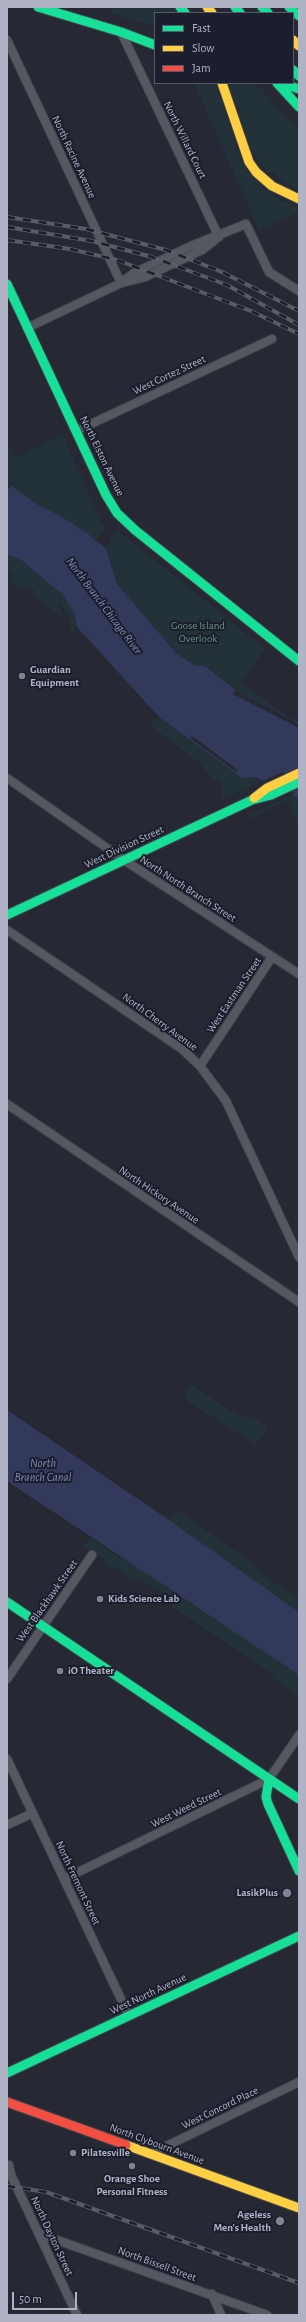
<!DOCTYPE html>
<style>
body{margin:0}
#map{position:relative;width:306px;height:2322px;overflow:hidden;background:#262933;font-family:"Alegreya Sans",sans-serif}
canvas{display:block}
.frame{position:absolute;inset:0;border:8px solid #afb3c5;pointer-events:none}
.legend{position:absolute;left:154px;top:12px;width:140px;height:72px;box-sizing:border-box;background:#1a1e2d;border:1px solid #565a6a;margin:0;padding:5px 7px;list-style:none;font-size:12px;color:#afb3c5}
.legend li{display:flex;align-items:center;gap:8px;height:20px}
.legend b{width:20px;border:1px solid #565a6a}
.scale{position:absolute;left:12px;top:2292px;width:65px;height:18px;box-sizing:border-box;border:2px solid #afb3c5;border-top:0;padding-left:5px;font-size:12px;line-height:14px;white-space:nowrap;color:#afb3c5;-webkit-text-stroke:3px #1a1e2d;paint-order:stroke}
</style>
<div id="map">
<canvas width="306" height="2322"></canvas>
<div class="frame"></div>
<ul class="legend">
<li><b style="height:5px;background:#16e098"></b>Fast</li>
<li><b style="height:5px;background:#ffcf43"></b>Slow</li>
<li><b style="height:5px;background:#f24e42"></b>Jam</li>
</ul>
<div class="scale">50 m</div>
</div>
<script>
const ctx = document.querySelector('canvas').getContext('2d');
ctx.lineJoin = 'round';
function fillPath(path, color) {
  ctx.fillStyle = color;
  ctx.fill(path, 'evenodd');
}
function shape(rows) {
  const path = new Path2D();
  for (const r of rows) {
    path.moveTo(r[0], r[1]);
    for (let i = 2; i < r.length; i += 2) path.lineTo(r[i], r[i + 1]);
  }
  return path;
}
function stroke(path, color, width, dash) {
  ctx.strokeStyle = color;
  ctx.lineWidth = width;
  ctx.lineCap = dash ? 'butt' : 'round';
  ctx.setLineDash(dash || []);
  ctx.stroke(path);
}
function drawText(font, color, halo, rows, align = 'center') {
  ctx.font = font + ' "Alegreya Sans",sans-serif';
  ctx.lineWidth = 4;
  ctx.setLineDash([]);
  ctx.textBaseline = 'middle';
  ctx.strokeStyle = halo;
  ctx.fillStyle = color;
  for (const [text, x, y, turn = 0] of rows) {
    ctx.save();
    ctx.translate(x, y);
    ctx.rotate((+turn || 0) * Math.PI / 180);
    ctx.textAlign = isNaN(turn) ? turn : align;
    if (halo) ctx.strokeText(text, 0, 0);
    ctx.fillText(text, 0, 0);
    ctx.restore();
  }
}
fillPath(shape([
 [114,7,174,7,179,13,155,13,155,27,110,13],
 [194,83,216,83,237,149,245,168,265,190,282,201,299,206,299,212,259,230],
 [228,83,247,83,260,87,272,101,270,103,278,111,280,110,299,130,299,190,282,181,272,172,269,174,260,164,251,149],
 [62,434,102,523,107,526,96,542,89,534,57,514,40,506,10,485,11,483,7,483,7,444,14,458],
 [117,530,265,649,241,683,297,722,236,690,205,666,194,665,176,653,117,584,106,548],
 [7,555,20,559,62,594,74,614,77,627,71,633,69,617,62,605,57,604,62,611,63,622,62,618,32,595,35,590,23,584,19,588,9,580,14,573,7,570],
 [159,717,242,778,255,777,258,783,223,799,220,792,223,785,217,778,213,780,199,762,149,725],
 [293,794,299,800,299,826,287,800,249,819,247,816],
 [190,1384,241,1417,251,1416,268,1428,256,1445,187,1401,184,1394],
 [176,1509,260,1568,258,1571,267,1578,299,1598,299,1612,169,1520],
 [90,1537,114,1554,153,1570,159,1583,220,1623,229,1624,250,1643,259,1644,272,1657,281,1664,290,1664,299,1671,299,1696,272,1678,274,1675,171,1606,174,1602,179,1604,180,1602,136,1578,132,1579,113,1566,112,1569,104,1564,106,1560,83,1547]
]), '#233138');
fillPath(shape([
 [10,485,40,506,57,514,89,534,92,538,106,548,117,584,176,653,194,665,205,666,236,690,297,722,299,724,299,800,294,796,283,772,263,781,255,777,242,778,159,717,77,627,74,613,62,594,20,559,7,555,7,488,10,488],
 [7,1410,169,1520,299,1612,299,1675,7,1481]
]), '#32395a');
fillPath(shape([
 [235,690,294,721,299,725,299,728,233,694],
 [192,736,238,770,236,772,190,738]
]), '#262933');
const street = shape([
 [121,32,219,237],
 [7,40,121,283],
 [121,283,134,273,191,246,246,224,269,272,299,291],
 [27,328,121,283,145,277,202,250,215,240],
 [76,431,272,339],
 [7,778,124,860,299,974],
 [7,930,182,1049,200,1066,226,1101,299,1257],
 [200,1066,272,957],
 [7,1104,299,1302],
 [7,1679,92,1555],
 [7,1759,129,2016],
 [7,1825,33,1813],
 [64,1879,269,1779,299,1735],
 [150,2154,299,2082],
 [9,2165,11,2175,77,2315],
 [40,2234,267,2315],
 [212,2294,221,2315]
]);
const fast = shape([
 [38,7,121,32,155,45],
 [180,7,185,13],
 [235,7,240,13],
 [262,7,268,13],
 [289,7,299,16],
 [293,70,299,76],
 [277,83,299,107],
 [280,83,299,89],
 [7,284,106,495,117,513,135,530,299,661],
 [7,915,252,800,271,795,299,782],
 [7,1602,299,1799],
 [269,1779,266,1797,268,1804,299,1871],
 [7,2073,299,1936]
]);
const slow = shape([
 [207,7,212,13],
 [293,40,299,46],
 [222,83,249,162,256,172,272,186,299,199],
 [254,798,267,788,299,773],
 [126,2145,299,2208]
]);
const jam = shape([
 [7,2102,126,2145]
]);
stroke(street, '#42444c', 10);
stroke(fast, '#42444c', 11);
stroke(slow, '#42444c', 11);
stroke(jam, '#42444c', 11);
stroke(street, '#565861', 8);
stroke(fast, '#16e098', 9);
stroke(slow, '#ffcf43', 9);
stroke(jam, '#f24e42', 9);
const rail = shape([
 [7,217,86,229,166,250,222,272,299,311],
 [7,227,92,241,152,257,227,285,299,325],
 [7,240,70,249,117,260,251,311,299,334],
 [7,2186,46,2192,299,2283]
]);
stroke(rail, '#595c65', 4);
stroke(rail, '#1a1e2d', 2.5, [8]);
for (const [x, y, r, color] of [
 [22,676,4,"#7f8392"],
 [100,1599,4,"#7f8392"],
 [60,1671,4,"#7f8392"],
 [287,1893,5,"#7f8392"],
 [73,2153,4,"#7f8392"],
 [132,2166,4,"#7f8392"],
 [280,2221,5,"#7f8392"]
]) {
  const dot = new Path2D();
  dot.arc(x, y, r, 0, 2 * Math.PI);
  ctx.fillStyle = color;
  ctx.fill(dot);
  stroke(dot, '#1a1e2d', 1.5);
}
drawText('11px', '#afb3c5', '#1a1e2d', [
 ["North Willard Court",185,140,64],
 ["North Racine Avenue",74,157,65],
 ["West Cortez Street",169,375,-25],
 ["North Elston Avenue",102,456,64],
 ["West Division Street",124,847,-25],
 ["North North Branch Street",188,889,33],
 ["West Eastman Street",234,995,-56],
 ["North Cherry Avenue",160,1022,36],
 ["North Hickory Avenue",159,1195,34],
 ["West Blackhawk Street",47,1601,-55],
 ["West Weed Street",186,1808,-26],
 ["North Fremont Street",78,1883,65],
 ["West North Avenue",148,1994,-25],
 ["West Concord Place",220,2108,-26],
 ["North Clybourn Avenue",157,2144,20],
 ["North Dayton Street",52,2236,65],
 ["North Bissell Street",157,2264,20]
]);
drawText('11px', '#66967b', '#1a1e2d', [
 ["Goose Island",198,626],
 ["Overlook",198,639]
]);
drawText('bold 11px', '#afb3c5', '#1a1e2d', [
 ["Guardian",30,670],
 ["Equipment",30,683],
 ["Kids Science Lab",108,1599],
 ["iO Theater",68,1671],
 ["LasikPlus",278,1893,"right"],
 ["Pilatesville",81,2153],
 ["Orange Shoe",132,2179,"center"],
 ["Personal Fitness",132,2192,"center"],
 ["Ageless",271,2215,"right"],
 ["Men's Health",271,2228,"right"]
], 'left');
drawText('italic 12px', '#7f8ab2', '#1a1e2d', [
 ["North Branch Chicago River",104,606,53],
 ["North",43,1463],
 ["Branch Canal",43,1477]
]);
</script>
